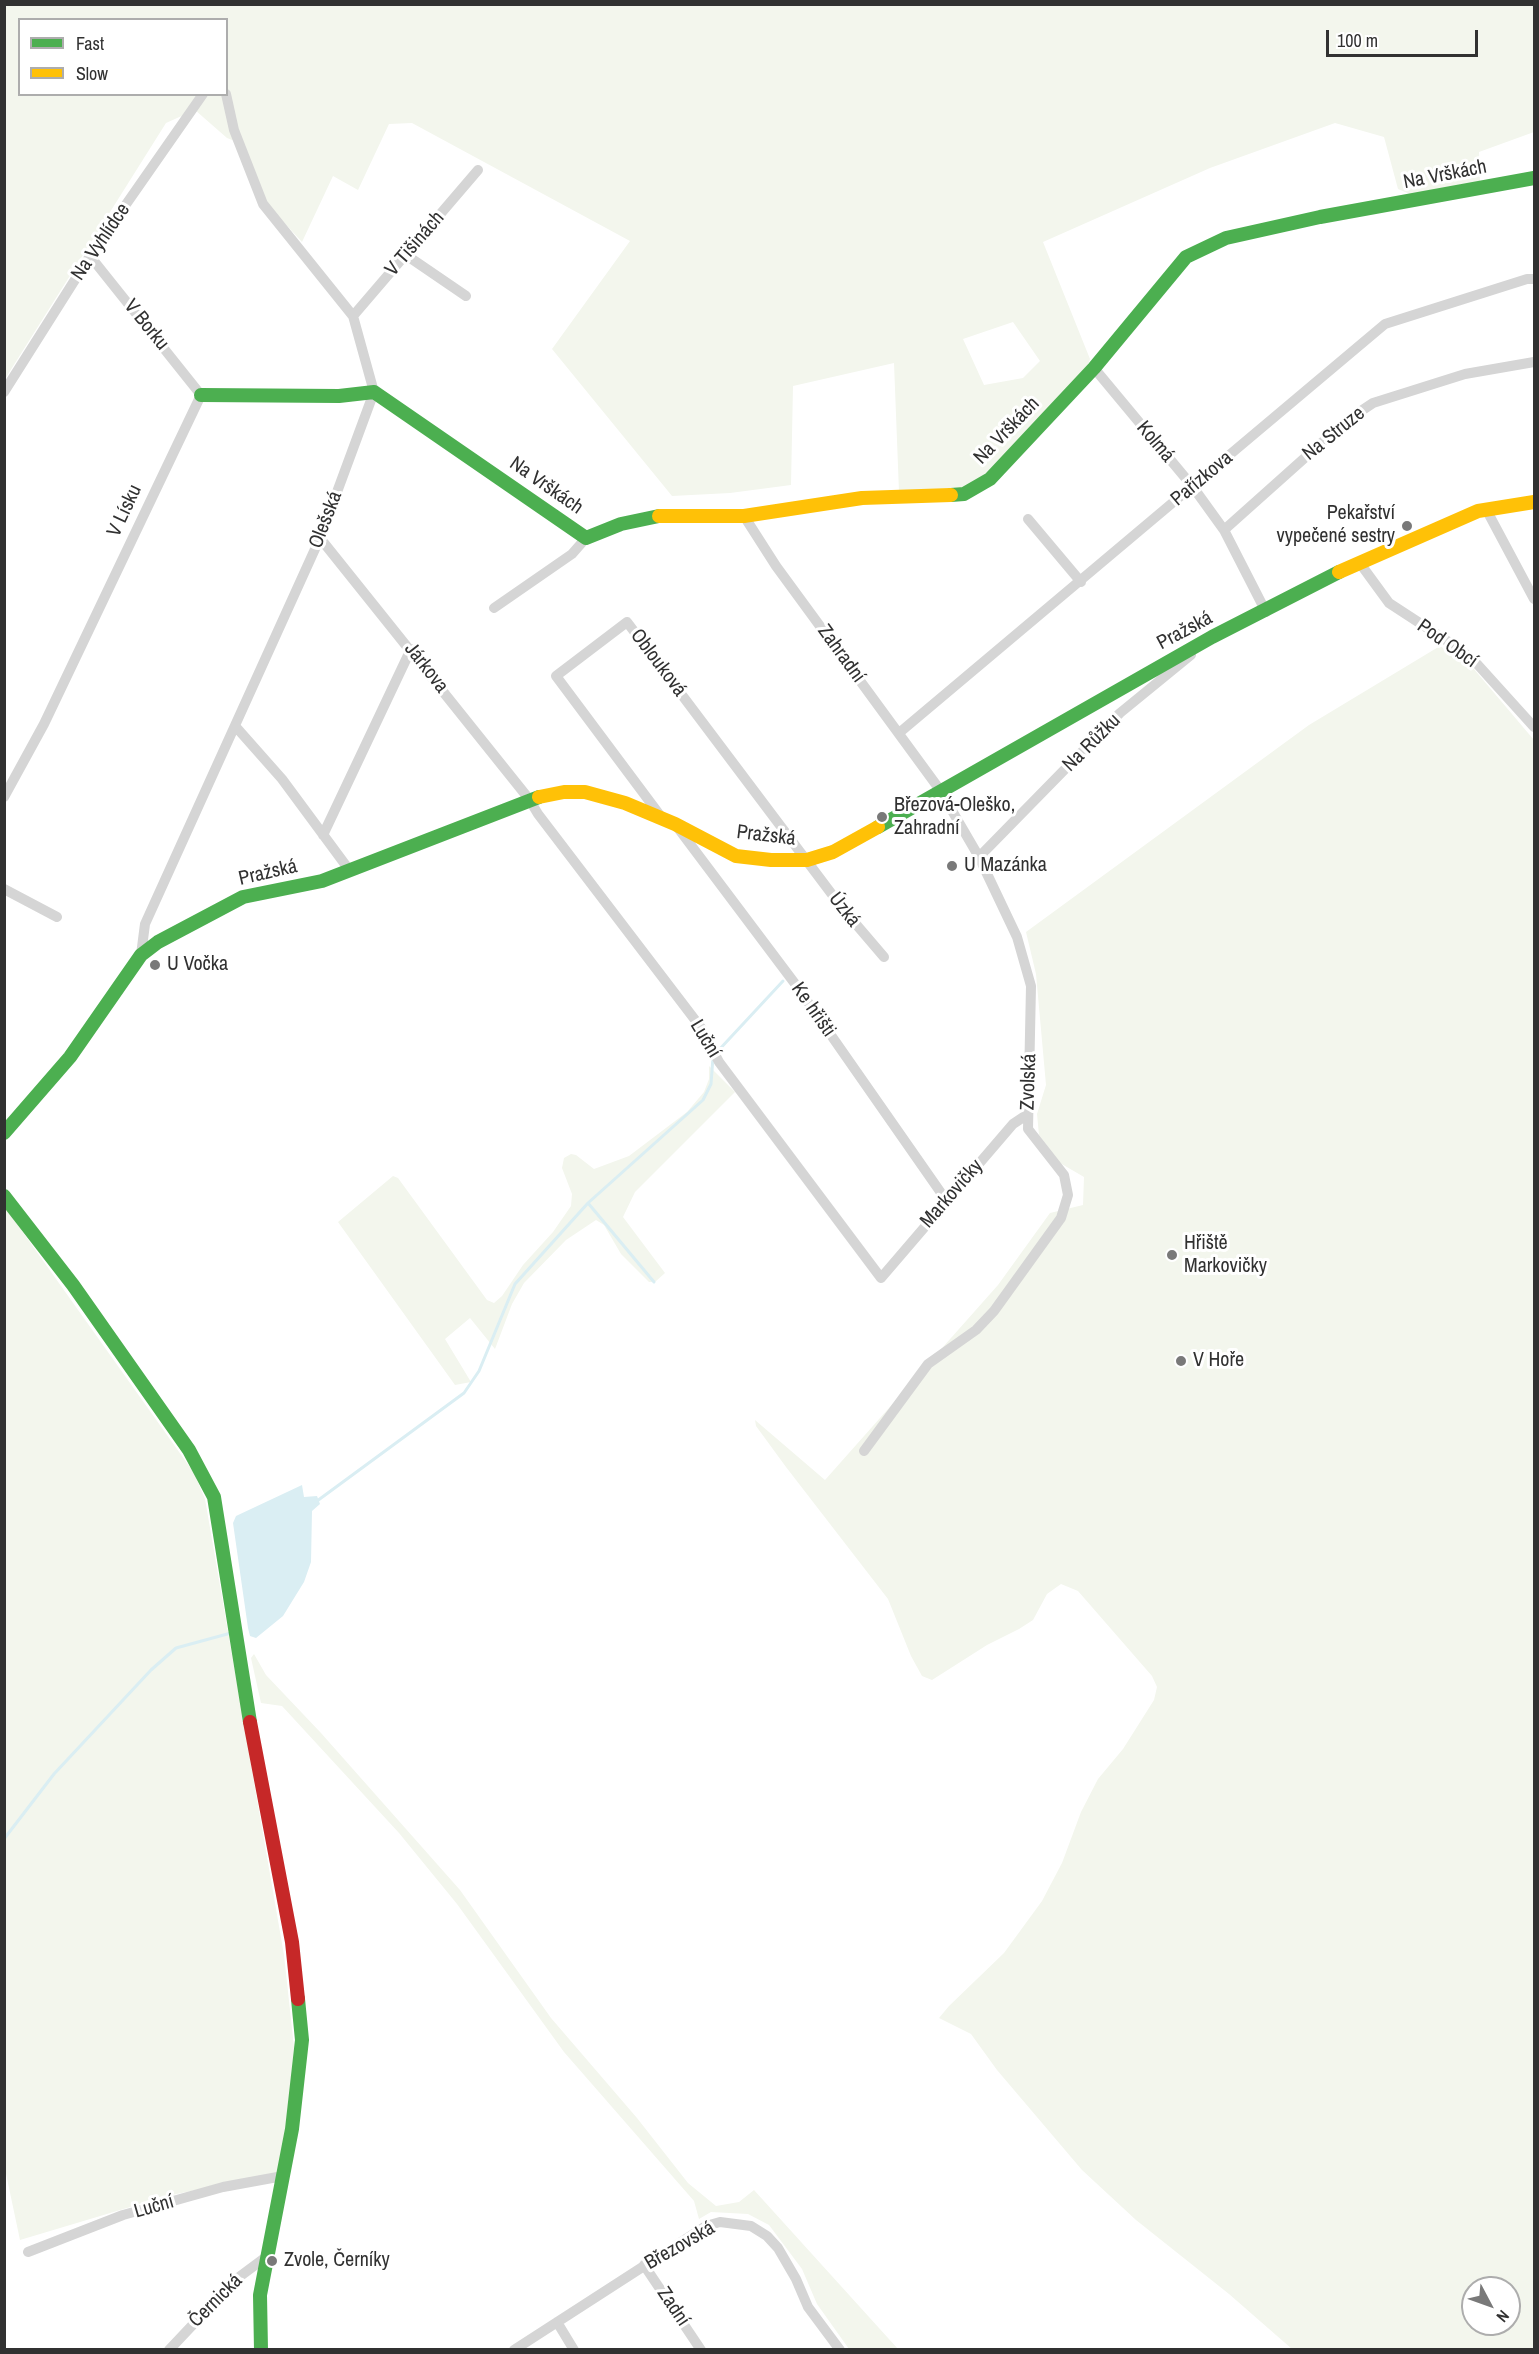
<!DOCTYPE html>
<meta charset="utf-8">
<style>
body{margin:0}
#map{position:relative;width:1539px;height:2354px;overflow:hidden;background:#fff;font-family:"Archivo Narrow",sans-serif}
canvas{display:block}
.frame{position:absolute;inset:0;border:6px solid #313131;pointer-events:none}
.legend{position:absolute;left:18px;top:18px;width:210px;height:78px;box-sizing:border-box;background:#fff;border:2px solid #adadad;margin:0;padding:8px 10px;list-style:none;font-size:18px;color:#313131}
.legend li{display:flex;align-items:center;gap:12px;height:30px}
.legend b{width:30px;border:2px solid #adadad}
.north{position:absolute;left:1461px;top:2276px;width:60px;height:60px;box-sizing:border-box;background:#fff;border:2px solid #adadad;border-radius:50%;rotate:131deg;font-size:16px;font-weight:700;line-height:24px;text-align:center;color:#313131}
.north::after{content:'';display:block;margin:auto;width:21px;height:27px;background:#797979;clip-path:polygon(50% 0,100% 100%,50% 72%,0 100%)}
.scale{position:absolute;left:1326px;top:30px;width:152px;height:27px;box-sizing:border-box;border:3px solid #313131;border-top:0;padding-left:8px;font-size:18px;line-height:21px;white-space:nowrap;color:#313131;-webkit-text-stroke:4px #fff;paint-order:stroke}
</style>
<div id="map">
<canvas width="1539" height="2354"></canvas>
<div class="frame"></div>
<ul class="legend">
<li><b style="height:8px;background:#4caf50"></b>Fast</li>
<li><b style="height:8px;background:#ffc107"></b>Slow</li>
</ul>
<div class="north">N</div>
<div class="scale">100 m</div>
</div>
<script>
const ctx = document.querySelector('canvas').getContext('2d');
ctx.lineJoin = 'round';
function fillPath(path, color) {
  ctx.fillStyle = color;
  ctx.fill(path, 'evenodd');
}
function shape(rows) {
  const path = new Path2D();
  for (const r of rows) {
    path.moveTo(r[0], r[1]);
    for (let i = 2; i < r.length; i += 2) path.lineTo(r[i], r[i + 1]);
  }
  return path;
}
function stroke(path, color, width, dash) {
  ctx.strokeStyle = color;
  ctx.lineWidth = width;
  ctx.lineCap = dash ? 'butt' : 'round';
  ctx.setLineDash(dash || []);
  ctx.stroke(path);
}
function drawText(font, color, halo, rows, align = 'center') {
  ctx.font = font + ' "Archivo Narrow",sans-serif';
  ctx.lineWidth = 6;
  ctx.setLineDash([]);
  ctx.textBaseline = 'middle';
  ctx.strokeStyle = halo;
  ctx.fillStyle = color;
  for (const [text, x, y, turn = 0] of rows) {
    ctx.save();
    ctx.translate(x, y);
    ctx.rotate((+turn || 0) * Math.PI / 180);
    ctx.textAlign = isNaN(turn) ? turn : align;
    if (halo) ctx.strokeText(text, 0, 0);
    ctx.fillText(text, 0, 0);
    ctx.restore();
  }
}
fillPath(shape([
 [5,5,1534,5,1534,132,1479,152,1480,182,1412,195,1398,189,1384,137,1335,123,1210,168,1043,242,1090,359,1087,368,988,477,958,489,899,492,894,363,793,386,791,485,730,493,672,496,552,349,630,241,412,123,389,124,358,190,333,176,302,242,264,201,245,145,227,138,195,110,166,123,5,379],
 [20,20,226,20,226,94,20,94],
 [1013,322,1040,361,1023,378,984,385,963,339],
 [1440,646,1473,668,1534,740,1534,2349,1292,2349,1229,2294,1136,2220,1082,2170,997,2070,971,2034,939,2018,949,2006,1004,1953,1042,1901,1062,1863,1081,1812,1098,1779,1123,1749,1154,1700,1157,1687,1152,1676,1078,1591,1061,1584,1047,1594,1033,1620,1019,1629,987,1645,932,1680,922,1676,911,1656,888,1599,786,1467,756,1426,755,1420,825,1480,998,1285,1050,1213,1083,1205,1084,1177,1060,1163,1039,1135,1037,1114,1046,1085,1036,974,1026,932,1309,725],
 [1473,2288,1509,2288,1509,2324,1473,2324],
 [709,1066,735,1092,635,1192,623,1217,665,1273,655,1282,649,1282,621,1254,604,1225,596,1220,566,1240,524,1283,512,1304,495,1349,470,1318,445,1339,471,1382,455,1385,338,1222,393,1176,398,1178,487,1300,494,1303,502,1296,523,1265,553,1232,571,1206,572,1194,562,1168,564,1158,571,1154,576,1155,594,1169,629,1156,687,1112,704,1092,709,1079],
 [7,1210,194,1473,205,1499,284,1955,294,2047,287,2116,278,2173,167,2196,20,2240,5,2169,4,1213],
 [254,1654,266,1675,321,1733,460,1890,551,2018,637,2118,688,2183,716,2206,739,2202,754,2190,898,2349,849,2349,817,2304,802,2269,769,2225,748,2214,711,2212,699,2219,694,2201,564,2052,457,1904,399,1833,282,1706,261,1703,251,1658]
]), '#f3f6ed');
fillPath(shape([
 [302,1485,304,1497,317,1496,320,1504,312,1511,311,1562,304,1582,283,1616,256,1638,250,1636,248,1628,233,1523,236,1516]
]), '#daeef3');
stroke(shape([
 [717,1052,783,981],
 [588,1203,654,1282],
 [317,1501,464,1393,479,1371,515,1284,588,1203,703,1100,711,1084,713,1057],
 [4,1839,54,1774,151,1670,176,1648,231,1633]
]), '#daeef3', 3);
stroke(shape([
 [406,255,466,296],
 [353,316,478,170],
 [1094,368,1193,487,1224,530,1266,612],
 [4,392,90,256,203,94],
 [1486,509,1534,599],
 [744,516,776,566,940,790,979,857,1017,937,1031,986,1028,1129,1064,1175,1068,1195,1061,1218,994,1311,976,1330,928,1364,864,1451],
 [1028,519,1081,582],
 [1224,530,1346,421,1373,403,1465,374,1534,362],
 [320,538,529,799,538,814,702,1029,719,1062,881,1278,1013,1124,1028,1114],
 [1359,562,1389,603,1461,650,1478,665,1534,727],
 [494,608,572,554,586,538],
 [236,727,282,779,350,871],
 [899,733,1385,324,1527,279,1534,279],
 [4,797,44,724,201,395,90,256],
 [662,818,556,676,627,622,843,909,884,957],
 [678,828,796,985,946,1200],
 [323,835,411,649],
 [979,857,1120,713,1191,655],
 [4,889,57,917],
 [141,955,145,924,320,538,374,392,353,316,263,204,234,130,226,94],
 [28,2252,123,2215,223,2187,283,2176],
 [644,2265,701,2350],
 [557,2322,574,2350],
 [169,2350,235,2280,266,2257],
 [514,2350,706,2226,720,2222,751,2226,767,2236,778,2248,796,2279,808,2307,840,2350]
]), '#d5d5d5', 10);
stroke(shape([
 [201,395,339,396,374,392,586,538,621,524,659,516],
 [951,495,964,494,990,479,1094,368,1186,257,1226,238,1320,217,1534,178],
 [878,827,1212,637,1339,572],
 [4,1133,70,1057,141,955,158,942,243,897,322,881,539,797],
 [4,1196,73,1285,189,1450,214,1497,250,1722],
 [261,2350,260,2295,292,2129,302,2040,298,1999]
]), '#4caf50', 14);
stroke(shape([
 [659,516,744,516,862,498,951,495],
 [1339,572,1478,511,1534,502],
 [539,797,564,792,585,792,625,803,675,824,736,856,771,860,807,860,833,852,878,827]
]), '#ffc107', 14);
stroke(shape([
 [250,1722,292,1942,298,1999]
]), '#c62828', 14);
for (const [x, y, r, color] of [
 [1407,526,6,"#797979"],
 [882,817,6,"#797979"],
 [952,866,6,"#797979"],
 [155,965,6,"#797979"],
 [1172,1255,6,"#797979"],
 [1181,1361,6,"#797979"],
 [272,2261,6,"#797979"]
]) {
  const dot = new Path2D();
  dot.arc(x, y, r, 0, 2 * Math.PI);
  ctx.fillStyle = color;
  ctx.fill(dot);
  stroke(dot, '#fff', 2);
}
drawText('20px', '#313131', '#fff', [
 ["Na Vrškách",1445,175,-11],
 ["Na Vyhlídce",101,242,-56],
 ["V Tišinách",415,244,-49],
 ["V Borku",146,325,51],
 ["Na Vrškách",1007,431,-46],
 ["Na Struze",1334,434,-39],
 ["Kolmá",1155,442,50],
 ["Pařízkova",1202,479,-40],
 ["Na Vrškách",546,486,35],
 ["V Lísku",125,511,-65],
 ["Olešská",326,520,-69],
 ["Pražská",1185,631,-28],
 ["Pod Obcí",1447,644,35],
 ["Zahradní",841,654,54],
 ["Oblouková",658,663,53],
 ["Járkova",426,668,52],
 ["Na Růžku",1092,743,-45],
 ["Pražská",766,836,7],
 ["Pražská",268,873,-13],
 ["Úzká",844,910,52],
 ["Ke hřišti",813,1010,55],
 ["Luční",705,1039,59],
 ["Zvolská",1029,1082,-88],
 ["Markovičky",952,1194,-49],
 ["Luční",154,2207,-16],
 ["Březovská",680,2246,-30],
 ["Černická",216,2301,-45],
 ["Zadní",673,2307,56]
]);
drawText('20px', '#313131', '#fff', [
 ["Pekařství",1395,514,"right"],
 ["vypečené sestry",1395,537,"right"],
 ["Březová-Oleško,",894,806],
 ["Zahradní",894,829],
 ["U Mazánka",964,866],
 ["U Vočka",167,965],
 ["Hřiště",1184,1244],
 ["Markovičky",1184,1267],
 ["V Hoře",1193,1361],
 ["Zvole, Černíky",284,2261]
], 'left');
</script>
